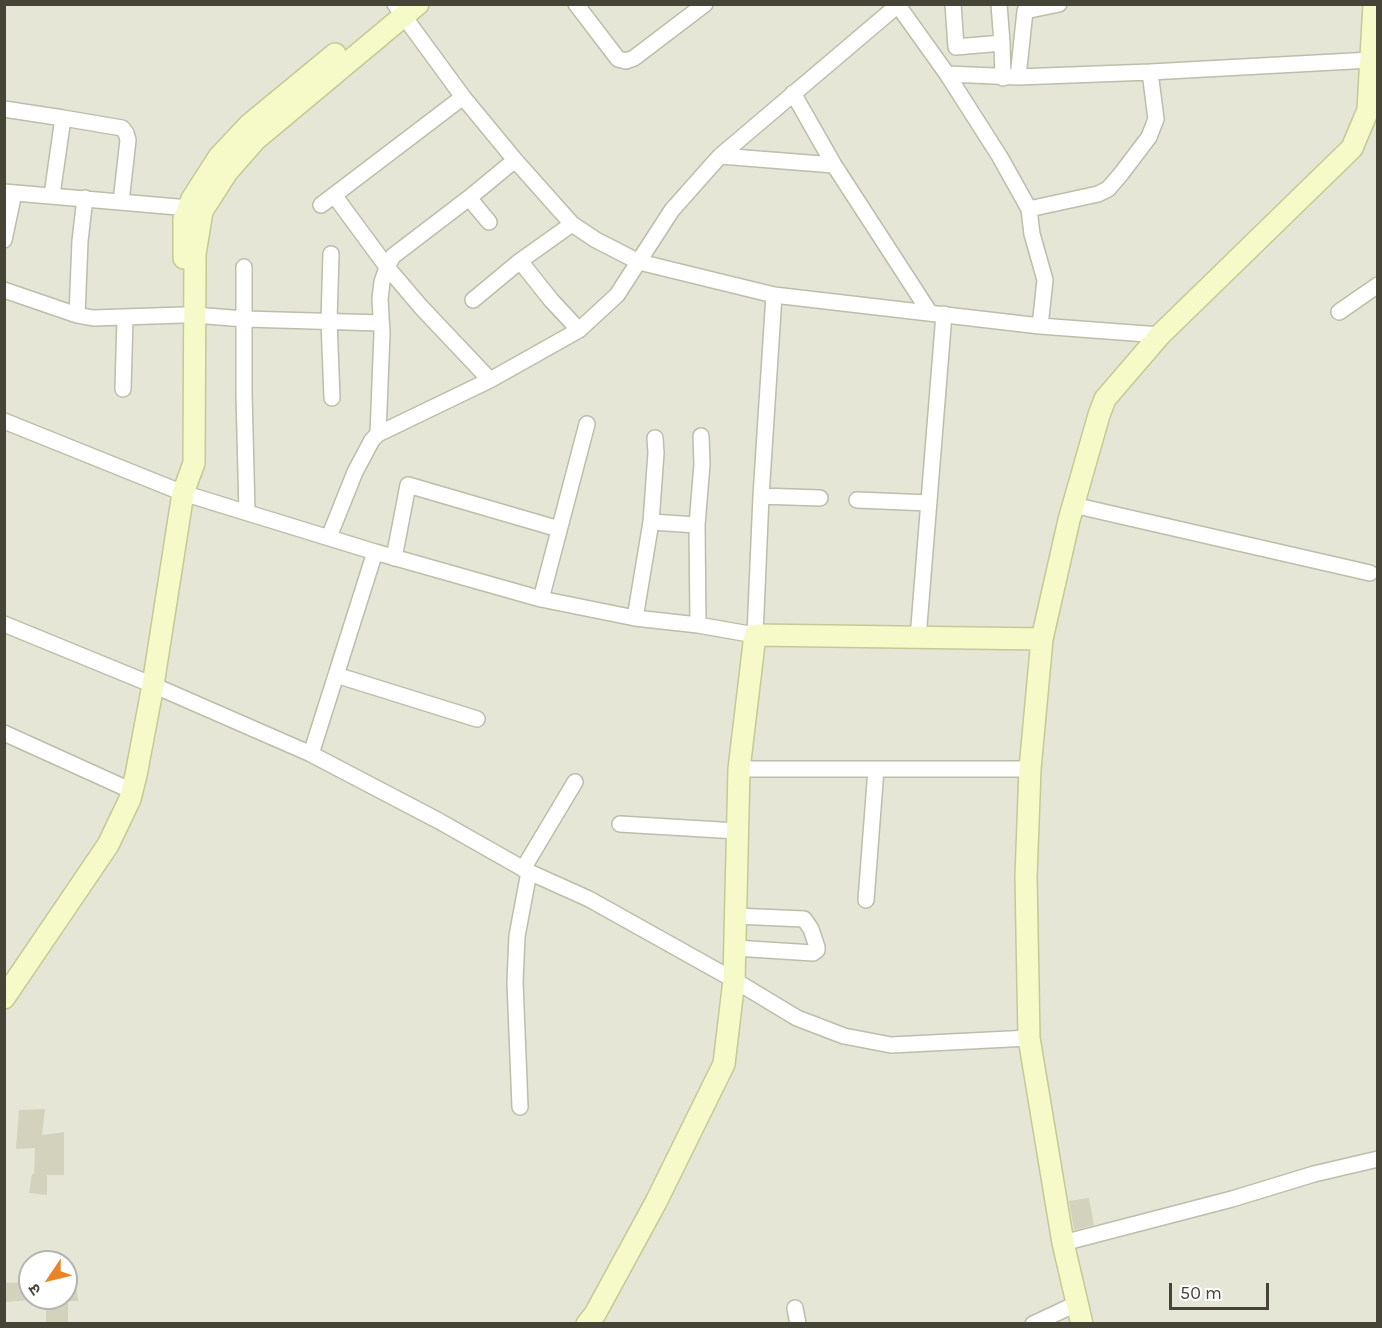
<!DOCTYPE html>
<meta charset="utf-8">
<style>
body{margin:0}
#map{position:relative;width:1382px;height:1328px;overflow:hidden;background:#f2f2e7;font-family:Karla,"Noto Sans Devanagari",sans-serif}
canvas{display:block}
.frame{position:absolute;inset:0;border:6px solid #454437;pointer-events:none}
.north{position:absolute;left:18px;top:1250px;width:60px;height:60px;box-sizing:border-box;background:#fff;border:2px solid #b5b4af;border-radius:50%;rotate:235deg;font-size:16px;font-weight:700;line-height:24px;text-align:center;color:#454437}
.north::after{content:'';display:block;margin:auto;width:21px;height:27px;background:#e98427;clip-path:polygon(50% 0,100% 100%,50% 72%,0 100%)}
.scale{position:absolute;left:1169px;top:1283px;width:100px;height:27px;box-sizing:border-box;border:3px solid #454437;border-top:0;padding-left:8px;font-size:18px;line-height:21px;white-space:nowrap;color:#454437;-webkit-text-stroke:4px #fff;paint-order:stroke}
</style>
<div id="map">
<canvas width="1382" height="1328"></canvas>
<div class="frame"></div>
<div class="north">उ</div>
<div class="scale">50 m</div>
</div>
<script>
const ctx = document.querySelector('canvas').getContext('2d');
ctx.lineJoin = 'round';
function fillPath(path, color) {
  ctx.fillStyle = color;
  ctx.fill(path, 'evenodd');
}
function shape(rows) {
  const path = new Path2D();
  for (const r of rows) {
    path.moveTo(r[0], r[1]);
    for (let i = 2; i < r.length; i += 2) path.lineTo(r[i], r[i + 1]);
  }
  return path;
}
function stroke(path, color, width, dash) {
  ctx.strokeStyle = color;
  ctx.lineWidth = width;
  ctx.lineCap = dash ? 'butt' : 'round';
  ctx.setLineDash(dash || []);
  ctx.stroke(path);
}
fillPath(shape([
 [5,5,1377,5,1377,1323,5,1324],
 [30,1262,66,1262,66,1298,30,1298]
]), '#e5e6d6');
fillPath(shape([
 [45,1109,42,1135,64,1132,64,1175,47,1175,47,1195,29,1193,32,1174,34,1174,35,1148,16,1149,19,1110],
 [1089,1198,1094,1225,1074,1230,1069,1201],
 [66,1280,76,1280,78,1301,68,1301,68,1323,46,1323,46,1298,66,1298],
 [30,1282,30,1300,4,1302,4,1283]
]), '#d3d2bd');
const street = shape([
 [395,4,463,97,515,160,572,224,596,240,639,262,774,295,1040,326,1160,335],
 [576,4,618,59,626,61,634,58,705,4],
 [897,4,947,74,1000,157,1029,209,1032,234,1045,280,1040,326],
 [953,4,956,47,1002,43,999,4],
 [1002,43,1003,78],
 [947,74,1018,77,1150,72,1371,60],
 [1018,77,1025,11,1059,4],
 [793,93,834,165,930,313],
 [4,109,63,118,52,195],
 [63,118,122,128,126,133,128,140,121,202],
 [720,156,834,165],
 [4,192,189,208],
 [334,195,387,267,421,307,490,380],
 [469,198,489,222],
 [321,205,463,97],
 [1029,209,1098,194,1108,189,1121,174,1149,137,1156,119,1150,72],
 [4,240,14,193],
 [331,254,329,321,332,398],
 [520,261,551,300,579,330],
 [244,267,244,394,247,512],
 [4,290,77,315,93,318,183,315],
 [473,300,520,261,572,224],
 [1339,312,1378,285],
 [77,315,80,241,85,198],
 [194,315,245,319,381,323],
 [123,389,125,318],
 [4,421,183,493,375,552,541,599,635,618,698,625,755,635,761,496,774,295],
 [378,434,382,333,380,299,382,282,387,267,393,256,469,198,515,160],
 [761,496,820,498],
 [857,500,929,503],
 [1073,505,1370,573],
 [651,522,697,525],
 [329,537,355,472,372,440,378,434,490,380,579,330,617,295,672,210,720,156,898,5],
 [394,558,408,485,559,529],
 [541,599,587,424],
 [635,618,651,522,656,453,655,438],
 [4,624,153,685,311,754,439,821,529,872,589,899,734,980,797,1018,844,1036,891,1045,1029,1038],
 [698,625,697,525,702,464,701,436],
 [918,638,944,314],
 [336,675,477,719],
 [4,733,132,791],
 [311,754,375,552],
 [739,769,1030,769],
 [620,824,737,831],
 [523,869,575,782],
 [866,900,876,769],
 [735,948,813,953,817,950,817,947,811,929,804,919,735,916],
 [520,1107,515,982,517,936,529,872],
 [1063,1243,1232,1199,1314,1174,1378,1159],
 [795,1308,798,1324],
 [1033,1324,1076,1304]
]);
const secondary = shape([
 [184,258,184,219,192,199,219,157,250,124,335,54],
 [4,998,108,845,130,799,136,775,153,685,183,493,194,463,195,254,202,211,227,172,255,140,418,4],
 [587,1324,595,1314,656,1202,724,1064,734,980,739,769,755,635,1042,639],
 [1082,1324,1063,1243,1029,1038,1026,877,1030,769,1042,639,1069,520,1099,415,1105,399,1160,335,1352,148,1368,110,1374,4]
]);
stroke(street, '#bdbdaa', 18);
stroke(secondary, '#c5c996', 24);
stroke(street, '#fff', 15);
stroke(secondary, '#f6fac9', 21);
</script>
